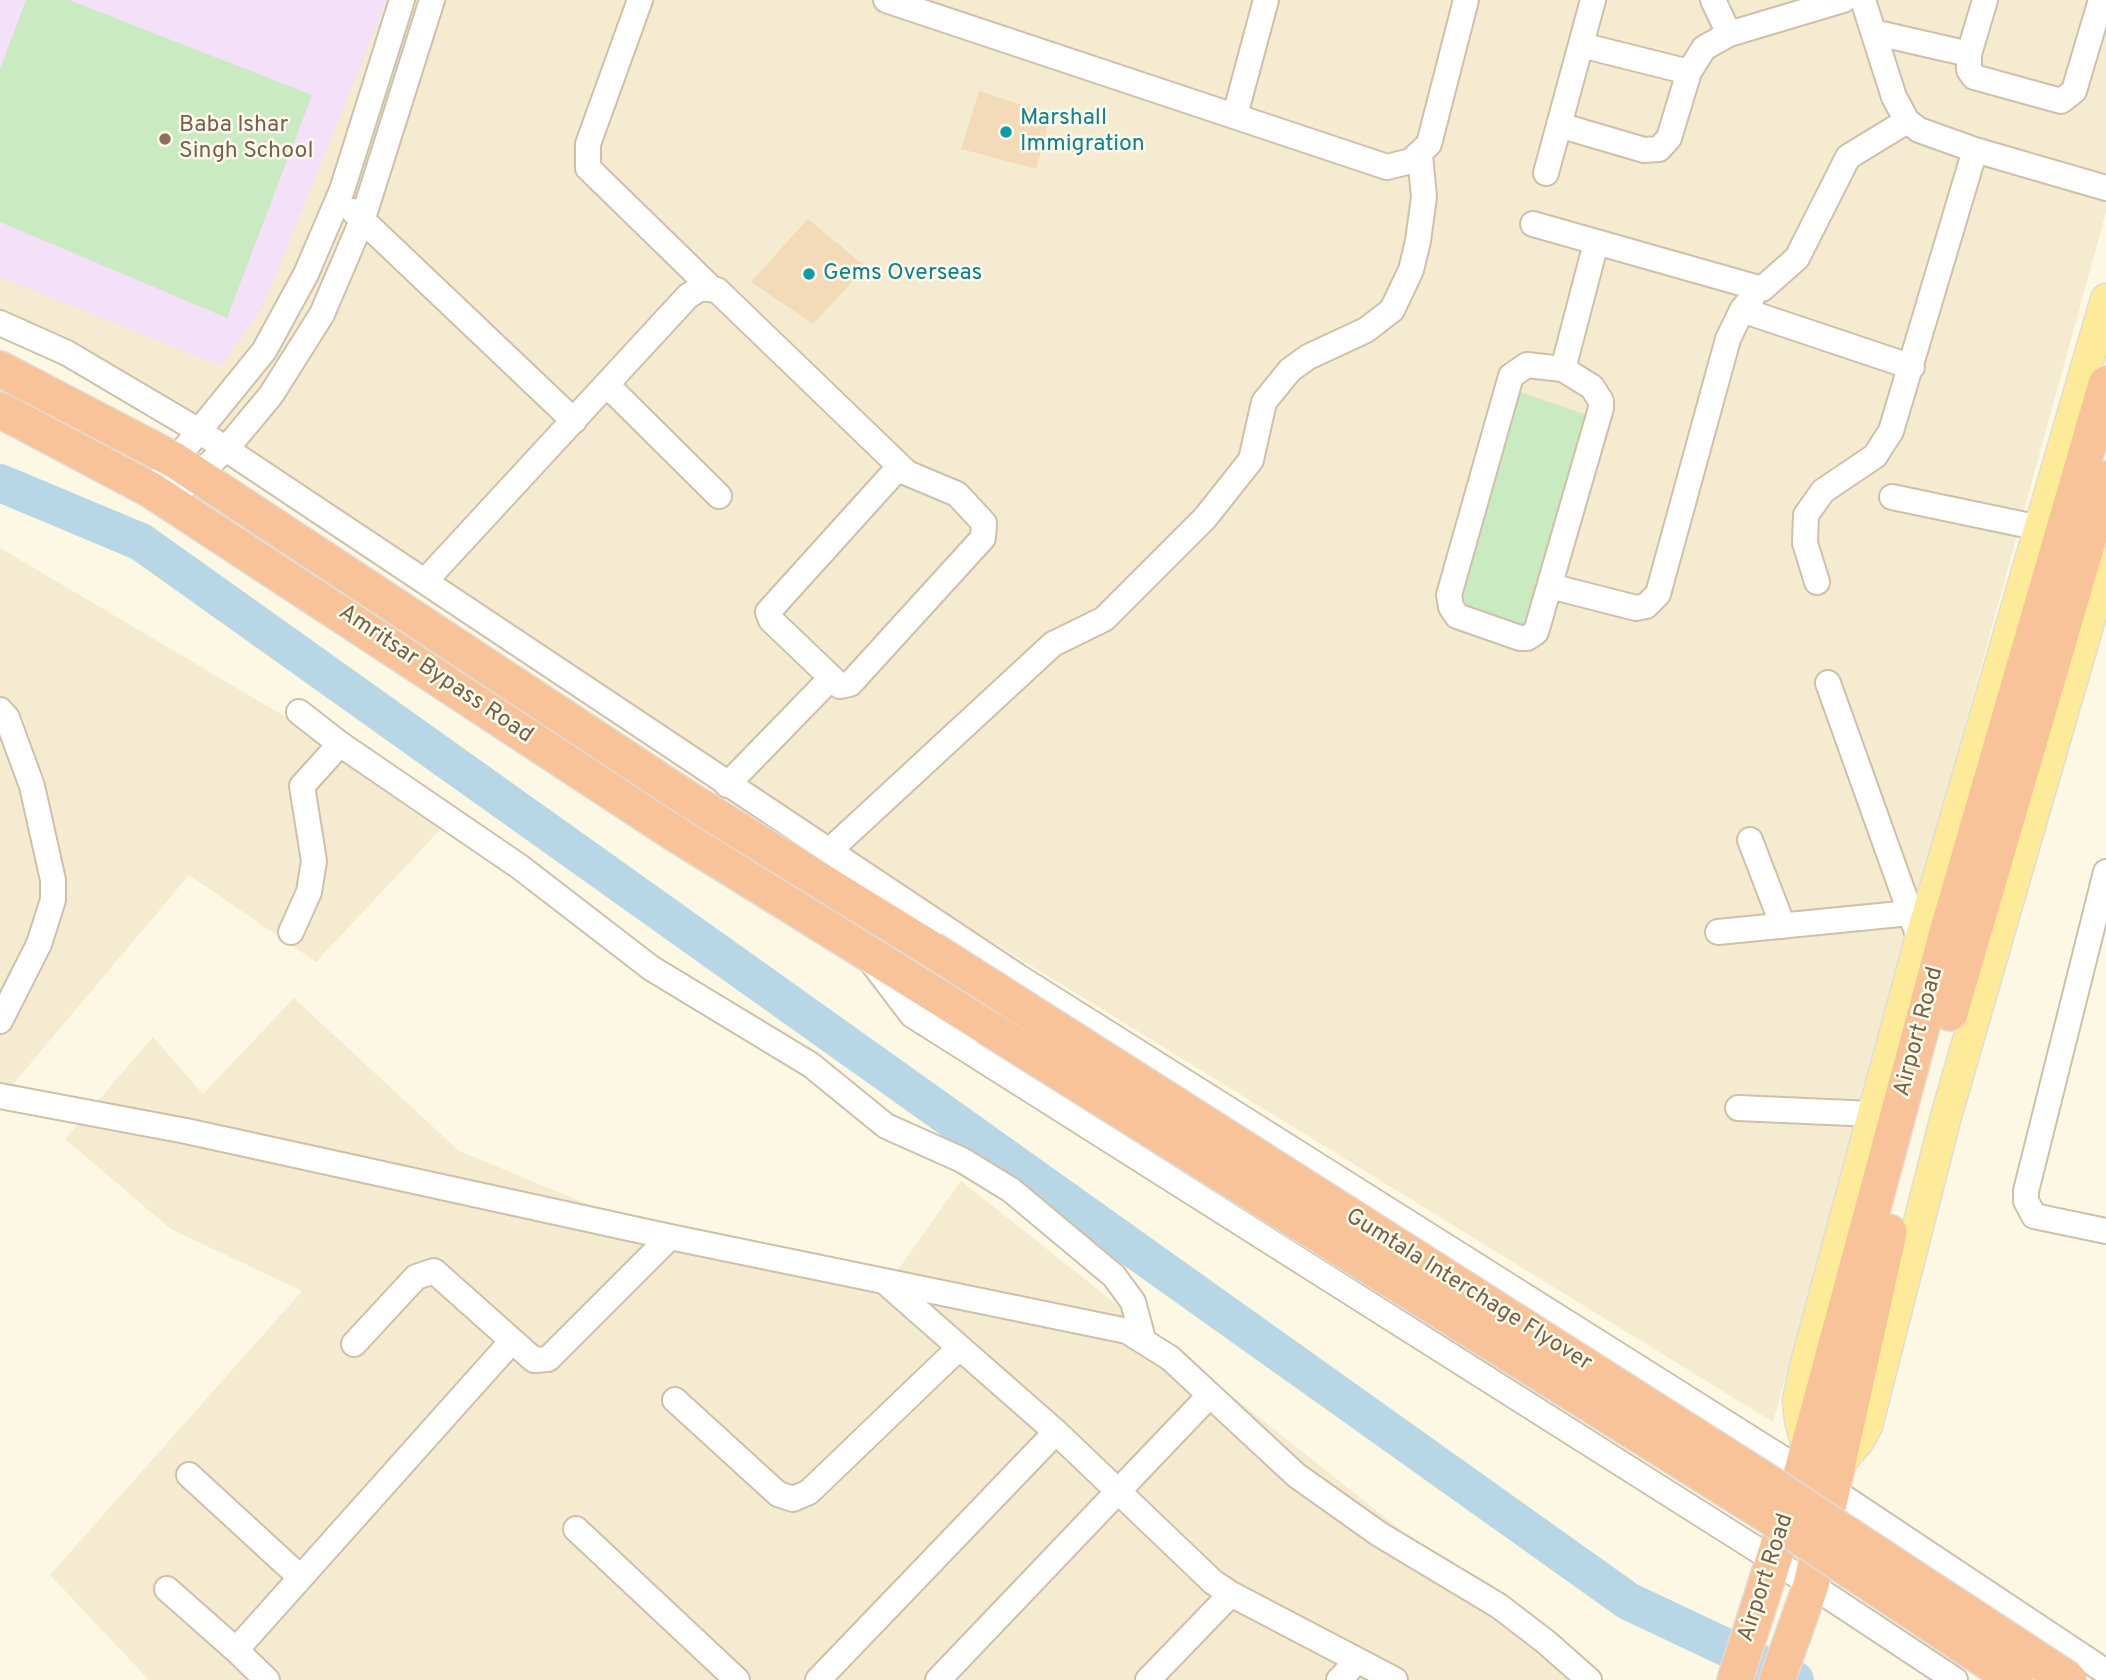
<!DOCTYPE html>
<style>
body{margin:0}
canvas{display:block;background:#fdf8e3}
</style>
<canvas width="2106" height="1680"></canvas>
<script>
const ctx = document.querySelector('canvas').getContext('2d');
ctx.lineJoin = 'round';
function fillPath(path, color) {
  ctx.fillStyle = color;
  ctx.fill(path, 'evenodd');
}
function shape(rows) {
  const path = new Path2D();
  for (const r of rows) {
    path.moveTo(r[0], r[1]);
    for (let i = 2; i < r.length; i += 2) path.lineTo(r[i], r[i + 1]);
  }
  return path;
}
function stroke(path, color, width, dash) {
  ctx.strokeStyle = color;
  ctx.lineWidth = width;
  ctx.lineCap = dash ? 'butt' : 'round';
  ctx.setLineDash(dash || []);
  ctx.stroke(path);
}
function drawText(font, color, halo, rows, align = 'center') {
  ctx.font = font + ' Overpass,sans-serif';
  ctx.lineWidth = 5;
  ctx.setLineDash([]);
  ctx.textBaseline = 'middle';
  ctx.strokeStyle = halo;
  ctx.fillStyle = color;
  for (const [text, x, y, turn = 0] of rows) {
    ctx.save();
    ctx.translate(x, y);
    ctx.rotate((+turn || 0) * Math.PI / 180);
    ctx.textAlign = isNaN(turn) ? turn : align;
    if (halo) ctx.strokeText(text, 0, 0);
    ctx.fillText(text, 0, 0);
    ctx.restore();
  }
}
fillPath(shape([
 [0,0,2106,0,2106,212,1773,1422,913,893,199,414,0,326],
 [0,548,453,816,316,962,189,875,8,1090,0,1104],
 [294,998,459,1151,711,1255,895,1274,961,1181,1590,1680,149,1680,50,1575,302,1291,171,1229,65,1139,153,1037,203,1094]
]), '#f4ebd1');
fillPath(shape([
 [0,0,387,0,262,308,221,366,0,277]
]), '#f4e0f9');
fillPath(shape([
 [26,0,69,0,312,95,227,318,0,222,0,69],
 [1512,389,1587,415,1525,639,1451,610]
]), '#caeac1');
stroke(shape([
 [0,483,141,542,1628,1601,1795,1680]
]), '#b7d7e7', 38);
fillPath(shape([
 [979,91,1051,114,1036,169,961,149],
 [808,219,866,267,813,324,751,282]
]), '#f3dbba');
const minor = shape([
 [640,0,588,144,588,168,710,287],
 [886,0,1387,167,1411,161,1429,144,1466,0],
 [1713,0,1729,34],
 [1863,0,1894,97,1907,121,1919,130,1975,150,2106,188],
 [1873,32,1969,54,1969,70,1974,77,2061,101,2074,91,2101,0],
 [1581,45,1689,72],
 [1969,54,1985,0],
 [1235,115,1266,0],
 [1559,125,1644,150,1659,149,1669,138,1689,72,1704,48,1729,34,1843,0],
 [1546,173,1593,0],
 [353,211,574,421],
 [1533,224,1762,289,1797,258,1848,157,1907,121],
 [1752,298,1742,310,1912,367],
 [0,323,67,353,199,431,1017,976,1834,1491,2106,1672],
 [1563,369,1527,365,1511,376,1449,595,1451,607,1457,616,1520,638,1527,638,1536,632,1601,408,1601,401,1592,387,1563,369,1596,243],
 [607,385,719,496],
 [151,490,264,351,306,274,342,190,402,0],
 [1892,497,2040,528],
 [168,501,226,449,271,395,322,314,363,218,432,0],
 [426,580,688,296,701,288,717,290,907,473,957,494,984,523,983,538,850,684,840,686,771,620,768,612,899,467],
 [1817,582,1805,543,1806,515,1823,491,1875,456,1891,431,1975,150],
 [1550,586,1636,608,1646,606,1658,594,1728,339,1742,310],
 [1828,683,1920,940],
 [0,710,7,718,32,786,53,880,53,900,39,944,0,1021],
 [299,712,340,744,520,867,651,968,811,1065,886,1126,962,1160,1011,1190,1114,1276,1133,1302,1143,1339],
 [727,785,831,678],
 [1750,840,1783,926],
 [829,851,1053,644,1104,619,1205,518,1251,460,1264,402,1290,370,1308,357,1366,330,1392,310,1411,270,1418,241,1424,197,1420,155],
 [2106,872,2026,1191,2026,1201,2034,1216,2106,1231],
 [291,932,309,892,314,861,302,786,340,744],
 [1718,932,1910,913],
 [871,961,912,1015,1772,1559,1955,1680],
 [0,1096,186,1131,670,1237,1127,1331,1170,1358,1296,1475,1379,1534,1499,1606,1546,1642,1589,1680],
 [1738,1108,1873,1114],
 [884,1281,1056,1432,1213,1582,1231,1594,1395,1680],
 [354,1344,416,1277,434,1271,534,1360,548,1359,670,1237],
 [675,1400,778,1494,793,1499,809,1492,959,1348],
 [189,1475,300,1577],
 [576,1529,737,1680],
 [167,1589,236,1650],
 [267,1680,236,1650,512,1341],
 [818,1680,1056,1432],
 [938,1680,1210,1395],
 [1148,1680,1231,1594],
 [1339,1680,1357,1661]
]);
const major = shape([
 [1808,1449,1800,1420,1798,1400,1805,1367,1920,940,2106,299],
 [1839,1464,1858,1442,1867,1426,1945,1120,2106,563]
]);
const highway = shape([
 [0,369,174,460,691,801,931,949],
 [0,410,151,490,674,833,987,1027],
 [1950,1013,2106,479],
 [1735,1680,1802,1471,1948,929,2106,384],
 [1777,1680,1811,1585,1889,1232]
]);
stroke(minor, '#cec0a9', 28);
stroke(major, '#e1dcd7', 33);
stroke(highway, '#e1dcd7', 38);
stroke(minor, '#fff', 24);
stroke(major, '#fdeb9a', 30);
stroke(highway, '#f8c398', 35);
const highwayBridge = shape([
 [931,949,1766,1481,2069,1680],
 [987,1027,1767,1515,2015,1680]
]);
stroke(highwayBridge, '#e1dcd7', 38, []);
stroke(highwayBridge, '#f8c398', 35);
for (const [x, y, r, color] of [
 [1006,132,7,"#0f9aa8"],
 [165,139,7,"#8d6e63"],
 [809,274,7,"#0f9aa8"]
]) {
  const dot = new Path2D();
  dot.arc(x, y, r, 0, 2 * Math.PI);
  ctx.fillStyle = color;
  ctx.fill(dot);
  stroke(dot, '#fffbea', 2.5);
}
drawText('23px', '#0d838f', '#fffbea', [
 ["Marshall",1020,119],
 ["Immigration",1020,145],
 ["Gems Overseas",823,274]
], 'left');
drawText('23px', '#785e54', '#fffbea', [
 ["Baba Ishar",179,126],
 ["Singh School",179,152]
], 'left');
drawText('23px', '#756148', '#fffbea', [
 ["Amritsar Bypass Road",435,675,34],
 ["Airport Road",1920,1032,-75],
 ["Gumtala Interchage Flyover",1468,1291,32],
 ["Airport Road",1767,1578,-72]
]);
</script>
